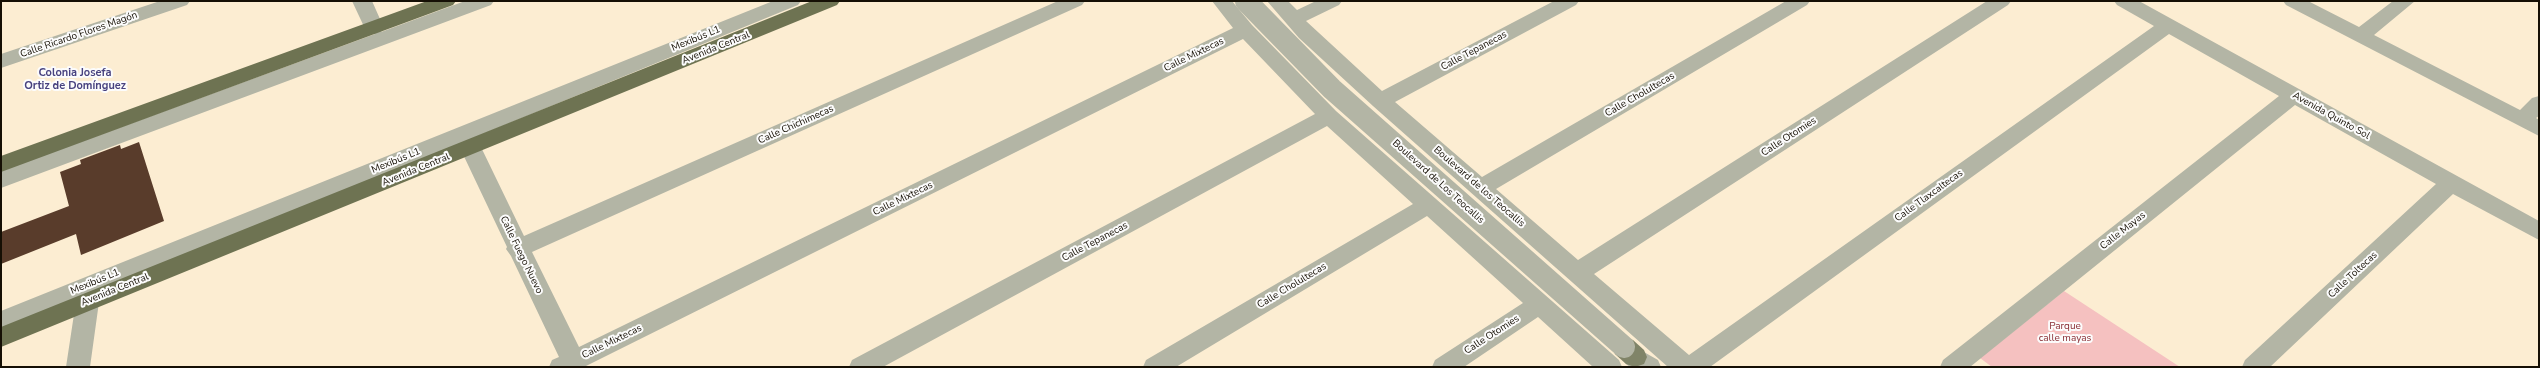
<!DOCTYPE html>
<meta charset="utf-8">
<style>
body{margin:0}
#map{position:relative;width:2540px;height:368px;overflow:hidden;background:#fcedd2;font-family:"Nunito Sans",sans-serif}
canvas{display:block}
.frame{position:absolute;inset:0;border:2px solid #150f04;pointer-events:none}
</style>
<div id="map">
<canvas width="2540" height="368"></canvas>
<div class="frame"></div>
</div>
<script>
const ctx = document.querySelector('canvas').getContext('2d');
ctx.lineJoin = 'round';
function fillPath(path, color) {
  ctx.fillStyle = color;
  ctx.fill(path, 'evenodd');
}
function shape(rows) {
  const path = new Path2D();
  for (const r of rows) {
    path.moveTo(r[0], r[1]);
    for (let i = 2; i < r.length; i += 2) path.lineTo(r[i], r[i + 1]);
  }
  return path;
}
function stroke(path, color, width, dash) {
  ctx.strokeStyle = color;
  ctx.lineWidth = width;
  ctx.lineCap = dash ? 'butt' : 'round';
  ctx.setLineDash(dash || []);
  ctx.stroke(path);
}
function drawText(font, color, halo, rows, align = 'center') {
  ctx.font = font + ' "Nunito Sans",sans-serif';
  ctx.lineWidth = 4;
  ctx.setLineDash([]);
  ctx.textBaseline = 'middle';
  ctx.strokeStyle = halo;
  ctx.fillStyle = color;
  for (const [text, x, y, turn = 0] of rows) {
    ctx.save();
    ctx.translate(x, y);
    ctx.rotate((+turn || 0) * Math.PI / 180);
    ctx.textAlign = isNaN(turn) ? turn : align;
    if (halo) ctx.strokeText(text, 0, 0);
    ctx.fillText(text, 0, 0);
    ctx.restore();
  }
}
fillPath(shape([
 [2064,291,2180,367,1992,367,1980,358]
]), '#f5c1c0');
fillPath(shape([
 [139,142,164,221,81,255,76,234,1,264,1,232,69,206,60,172,81,164,80,160,120,145,121,149]
]), '#593c2b');
fillPath(shape([
 [160,1,190,1,187,5,1,68,1,54,160,1],
 [352,1,372,1,384,28,381,32,465,1,494,1,491,5,1,188,1,171,375,34,367,33,352,1],
 [773,1,801,1,798,5,92,294,95,295,99,302,90,367,66,367,76,301,1,331,1,311,773,1],
 [1058,1,1085,1,1082,5,532,252,579,347,1233,28,1212,1,1232,1,1252,25,1336,111,1619,360,1622,367,1593,367,1538,317,1464,367,1432,367,1435,360,1523,303,1427,216,1176,367,1143,367,1146,360,1413,204,1327,126,883,367,849,367,852,360,1315,114,1243,39,584,367,549,367,552,360,559,357,511,256,506,249,507,247,460,148,463,143,471,140,479,143,524,236,1058,1],
 [1267,1,1288,1,1297,10,1316,1,1342,1,1339,5,1306,21,1382,91,1554,1,1579,1,1576,5,1395,102,1482,177,1786,1,1810,1,1807,5,1496,189,1578,260,1987,1,2011,1,2008,5,1594,274,1689,355,2154,26,2117,5,2114,1,2139,1,2539,221,2539,240,2453,194,2270,367,2242,367,2245,360,2436,184,2295,105,1970,367,1940,367,1943,360,2279,96,2169,34,1710,367,1668,367,1373,106,1299,38,1267,1],
 [2283,1,2308,1,2359,27,2393,1,2415,1,2374,35,2520,110,2532,98,2539,96,2539,116,2536,118,2539,120,2539,136,2286,5,2283,1],
 [1635,347,1658,360,1661,367,1630,367,1626,364,1623,357,1626,350,1635,347]
]), '#b3b5a5');
fillPath(shape([
 [1624,337,1633,340,1644,350,1647,357,1644,364,1635,367,1626,364,1615,354,1612,347,1615,340,1624,337]
]), '#808468');
fillPath(shape([
 [427,1,456,1,453,5,1,172,1,156,427,1],
 [812,1,840,1,837,5,1,347,1,327,812,1]
]), '#6e7352');
stroke(shape([
 [1246,1,1332,89,1624,347]
]), '#b3b5a5', 22);
drawText('10px', '#150f04', '#fcfcfc', [
 ["Calle Ricardo Flores Magón",79,35,-19],
 ["Mexibús L1",696,39,-22],
 ["Avenida Central",716,48,-22],
 ["Calle Tepanecas",1474,51,-28],
 ["Calle Mixtecas",1194,55,-26],
 ["Calle Cholultecas",1640,95,-30],
 ["Avenida Quinto Sol",2331,116,29],
 ["Calle Chichimecas",796,125,-24],
 ["Calle Otomies",1789,137,-33],
 ["Mexibús L1",396,161,-22],
 ["Avenida Central",416,170,-22],
 ["Boulevard de Los Teocallis",1438,182,42],
 ["Boulevard de los Teocallis",1479,187,41],
 ["Calle Tlaxcaltecas",1929,196,-36],
 ["Calle Mixtecas",903,199,-26],
 ["Calle Mayas",2123,231,-38],
 ["Calle Tepanecas",1095,242,-28],
 ["Calle Fuego Nuevo",521,255,64],
 ["Calle Toltecas",2353,275,-43],
 ["Mexibús L1",95,282,-22],
 ["Calle Cholultecas",1292,286,-31],
 ["Avenida Central",115,290,-22],
 ["Calle Otomies",1492,335,-33],
 ["Calle Mixtecas",612,342,-26]
]);
drawText('10px', '#892d34', '#fcfcfc', [
 ["Parque",2065,327],
 ["calle mayas",2065,339]
]);
drawText('bold 11px', '#48427f', '#fcfcfc', [
 ["Colonia Josefa",75,73],
 ["Ortiz de Domínguez",75,86]
]);
</script>
